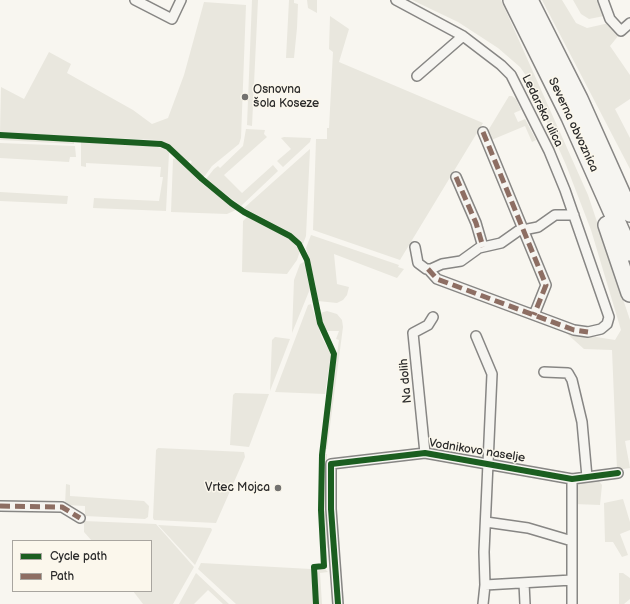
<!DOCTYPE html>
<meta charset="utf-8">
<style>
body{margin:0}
#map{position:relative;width:630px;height:604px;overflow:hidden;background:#f8f6f0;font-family:"Balsamiq Sans",sans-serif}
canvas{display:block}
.legend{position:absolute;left:12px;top:540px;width:140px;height:52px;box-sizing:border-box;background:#fbf7ec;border:1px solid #a8a59f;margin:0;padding:5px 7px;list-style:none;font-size:12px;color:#2b2b2b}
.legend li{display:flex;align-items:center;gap:8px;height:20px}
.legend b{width:20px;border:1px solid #a8a59f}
</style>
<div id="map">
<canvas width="630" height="604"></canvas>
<ul class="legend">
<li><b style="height:5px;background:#1b5e20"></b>Cycle path</li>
<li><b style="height:5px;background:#8d6e63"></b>Path</li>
</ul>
</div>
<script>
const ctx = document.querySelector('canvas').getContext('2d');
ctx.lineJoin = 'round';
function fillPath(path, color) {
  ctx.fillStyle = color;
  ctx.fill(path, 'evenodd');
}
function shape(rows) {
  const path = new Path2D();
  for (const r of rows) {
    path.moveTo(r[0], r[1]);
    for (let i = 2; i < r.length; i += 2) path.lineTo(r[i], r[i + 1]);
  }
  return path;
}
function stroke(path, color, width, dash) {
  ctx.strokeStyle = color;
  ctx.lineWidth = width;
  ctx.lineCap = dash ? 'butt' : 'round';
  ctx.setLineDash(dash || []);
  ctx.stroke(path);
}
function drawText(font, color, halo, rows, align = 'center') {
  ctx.font = font + ' "Balsamiq Sans",sans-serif';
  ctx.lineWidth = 3;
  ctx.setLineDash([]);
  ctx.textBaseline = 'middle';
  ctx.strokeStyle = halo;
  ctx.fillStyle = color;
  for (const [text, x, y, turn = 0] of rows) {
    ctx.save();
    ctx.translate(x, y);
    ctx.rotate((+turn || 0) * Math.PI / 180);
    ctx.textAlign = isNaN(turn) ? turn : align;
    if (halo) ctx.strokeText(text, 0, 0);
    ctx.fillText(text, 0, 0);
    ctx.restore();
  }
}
fillPath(shape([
 [252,0,258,0,252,126,247,125],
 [289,0,294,0,294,3,298,4,297,28,294,58,286,58],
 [307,0,317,0,317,13,308,8],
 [412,0,501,0,588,195,630,320,630,440,625,441,630,468,617,470,612,350,584,349,565,332,615,340,621,330,591,230,566,165,527,77,520,67,498,48,458,22],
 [542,0,562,0,576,23,587,28,609,23,619,35,610,46,630,75,630,99,615,109,630,138,630,169],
 [573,0,598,0,604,16,589,19,581,14],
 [204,2,246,5,241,138,239,144,212,166,204,177,190,164,192,162,190,160,188,162,170,145,158,140,0,133,1,87,24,99,49,52,71,64,67,73,133,110,152,124,168,118,184,75],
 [330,16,349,29,339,62,483,123,400,260,313,230,316,139,327,139,327,128,329,128,333,52,329,49],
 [509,96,512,96,516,99,521,110,514,113,518,122,525,119,536,140,532,142,525,126,489,141,486,134],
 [246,129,265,130,264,134,267,137,224,175,242,193,273,165,278,171,241,206,206,179,214,169,218,166,220,168,243,146],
 [284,137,311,138,310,142,283,167,277,161,291,149,281,138],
 [0,138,74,141,74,144,0,140],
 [81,142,154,146,168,150,169,153,166,211,93,208,94,198,159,201,163,177,160,177,161,167,86,163,86,167,81,166],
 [0,143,75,146,76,157,70,157,69,162,0,158],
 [310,149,306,236,303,244,291,233,244,208],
 [176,158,199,181,236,210,227,214,171,212,173,159],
 [0,192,68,196,67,204,0,201],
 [247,217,289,238,297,247,300,251,297,260,287,274,242,272,243,221],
 [311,235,399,265,398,267,404,269,397,278,334,254,337,284,349,287,347,295,343,300,337,303,318,301,315,283,306,248],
 [304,262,310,289,292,333,294,280,300,264],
 [311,304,322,338,331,354,325,394,275,392,308,305],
 [327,311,337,314,342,320,343,327,327,449,325,449,328,417,339,340,336,339,339,331,327,331,323,322,320,313],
 [275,337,290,339,270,391,272,340],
 [235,393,269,394,249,447,230,445,233,395],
 [158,448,244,452,245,457,216,523,154,520,153,518,156,450],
 [325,454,327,454,326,499,329,547,327,548,324,510],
 [598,480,602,485,600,505,574,504,574,487,577,481],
 [66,484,70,485,70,496,144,501,149,506,148,517,145,519,85,516,85,506,65,505],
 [623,499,630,522,630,530,620,534,628,555,622,557,613,542,605,542,604,503],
 [84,521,156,524,194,567,173,604,143,604,133,591,151,591,151,541,92,541,84,532],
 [158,525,211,528,212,530,195,565],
 [201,563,311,569,314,604,236,604,198,569],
 [324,568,328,572,320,573,322,604,319,604,317,573,319,569],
 [196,573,229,604,223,604,208,590,194,604,179,604],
 [619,573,623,573,630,578,630,599,624,604,619,604]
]), '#e9e7de');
const street = shape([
 [135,0,172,19,181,0],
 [396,0,463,36,501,65,511,75,549,151,565,190,609,317,607,324,601,329,588,332,574,330,437,279,428,269],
 [603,0,610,19,621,31,630,23],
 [417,76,463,36],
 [483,132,546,285,534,315],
 [456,177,476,223,483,247],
 [415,247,418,263,426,269,431,269,442,264,461,261,479,248,501,243,518,231,538,227,555,215,574,215],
 [476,336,492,374,484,552,485,585,572,580],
 [544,372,568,373,572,380,582,422,587,477],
 [425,453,413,333,428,325,433,317],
 [0,506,62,507,80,518],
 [486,522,528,528,572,541],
 [524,583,525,604],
 [338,604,331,509,331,464,425,453,572,479,618,473],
 [483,604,485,585],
 [572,604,572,479]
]);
const highway = shape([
 [512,0,570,117,630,252],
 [529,0,579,99,630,213],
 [607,225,630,293]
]);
stroke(street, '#878684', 12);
stroke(highway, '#878684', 20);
stroke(street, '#f6f5f1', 9);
stroke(highway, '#f6f5f1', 17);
stroke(shape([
 [483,132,546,285,534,315],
 [456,177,476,223,483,247],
 [428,269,437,279,574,330,588,332],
 [0,506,62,507,80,518]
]), '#8d6e63', 5, [10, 5]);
stroke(shape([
 [0,135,161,144,168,147,202,179,231,203,244,212,290,236,299,244,307,260,320,323,334,354,322,455,321,510,324,566,314,567,316,604],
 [338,604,331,509,331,464,425,453,572,479,618,473]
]), '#1b5e20', 6);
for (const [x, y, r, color] of [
 [245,97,4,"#737270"],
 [278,488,4,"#737270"]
]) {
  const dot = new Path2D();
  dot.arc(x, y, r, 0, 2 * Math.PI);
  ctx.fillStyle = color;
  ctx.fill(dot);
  stroke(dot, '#fbf7ec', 1.5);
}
drawText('12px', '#2b2b2b', '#fbf7ec', [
 ["Osnovna",253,90],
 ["šola Koseze",253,104],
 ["Vrtec Mojca",270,488,"right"]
], 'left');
drawText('12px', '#2b2b2b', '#fbf7ec', [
 ["Ledarska ulica",542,111,64],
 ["Severna obvoznica",573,125,65],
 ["Na dolih",406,381,-95],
 ["Vodnikovo naselje",477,451,9]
]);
</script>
